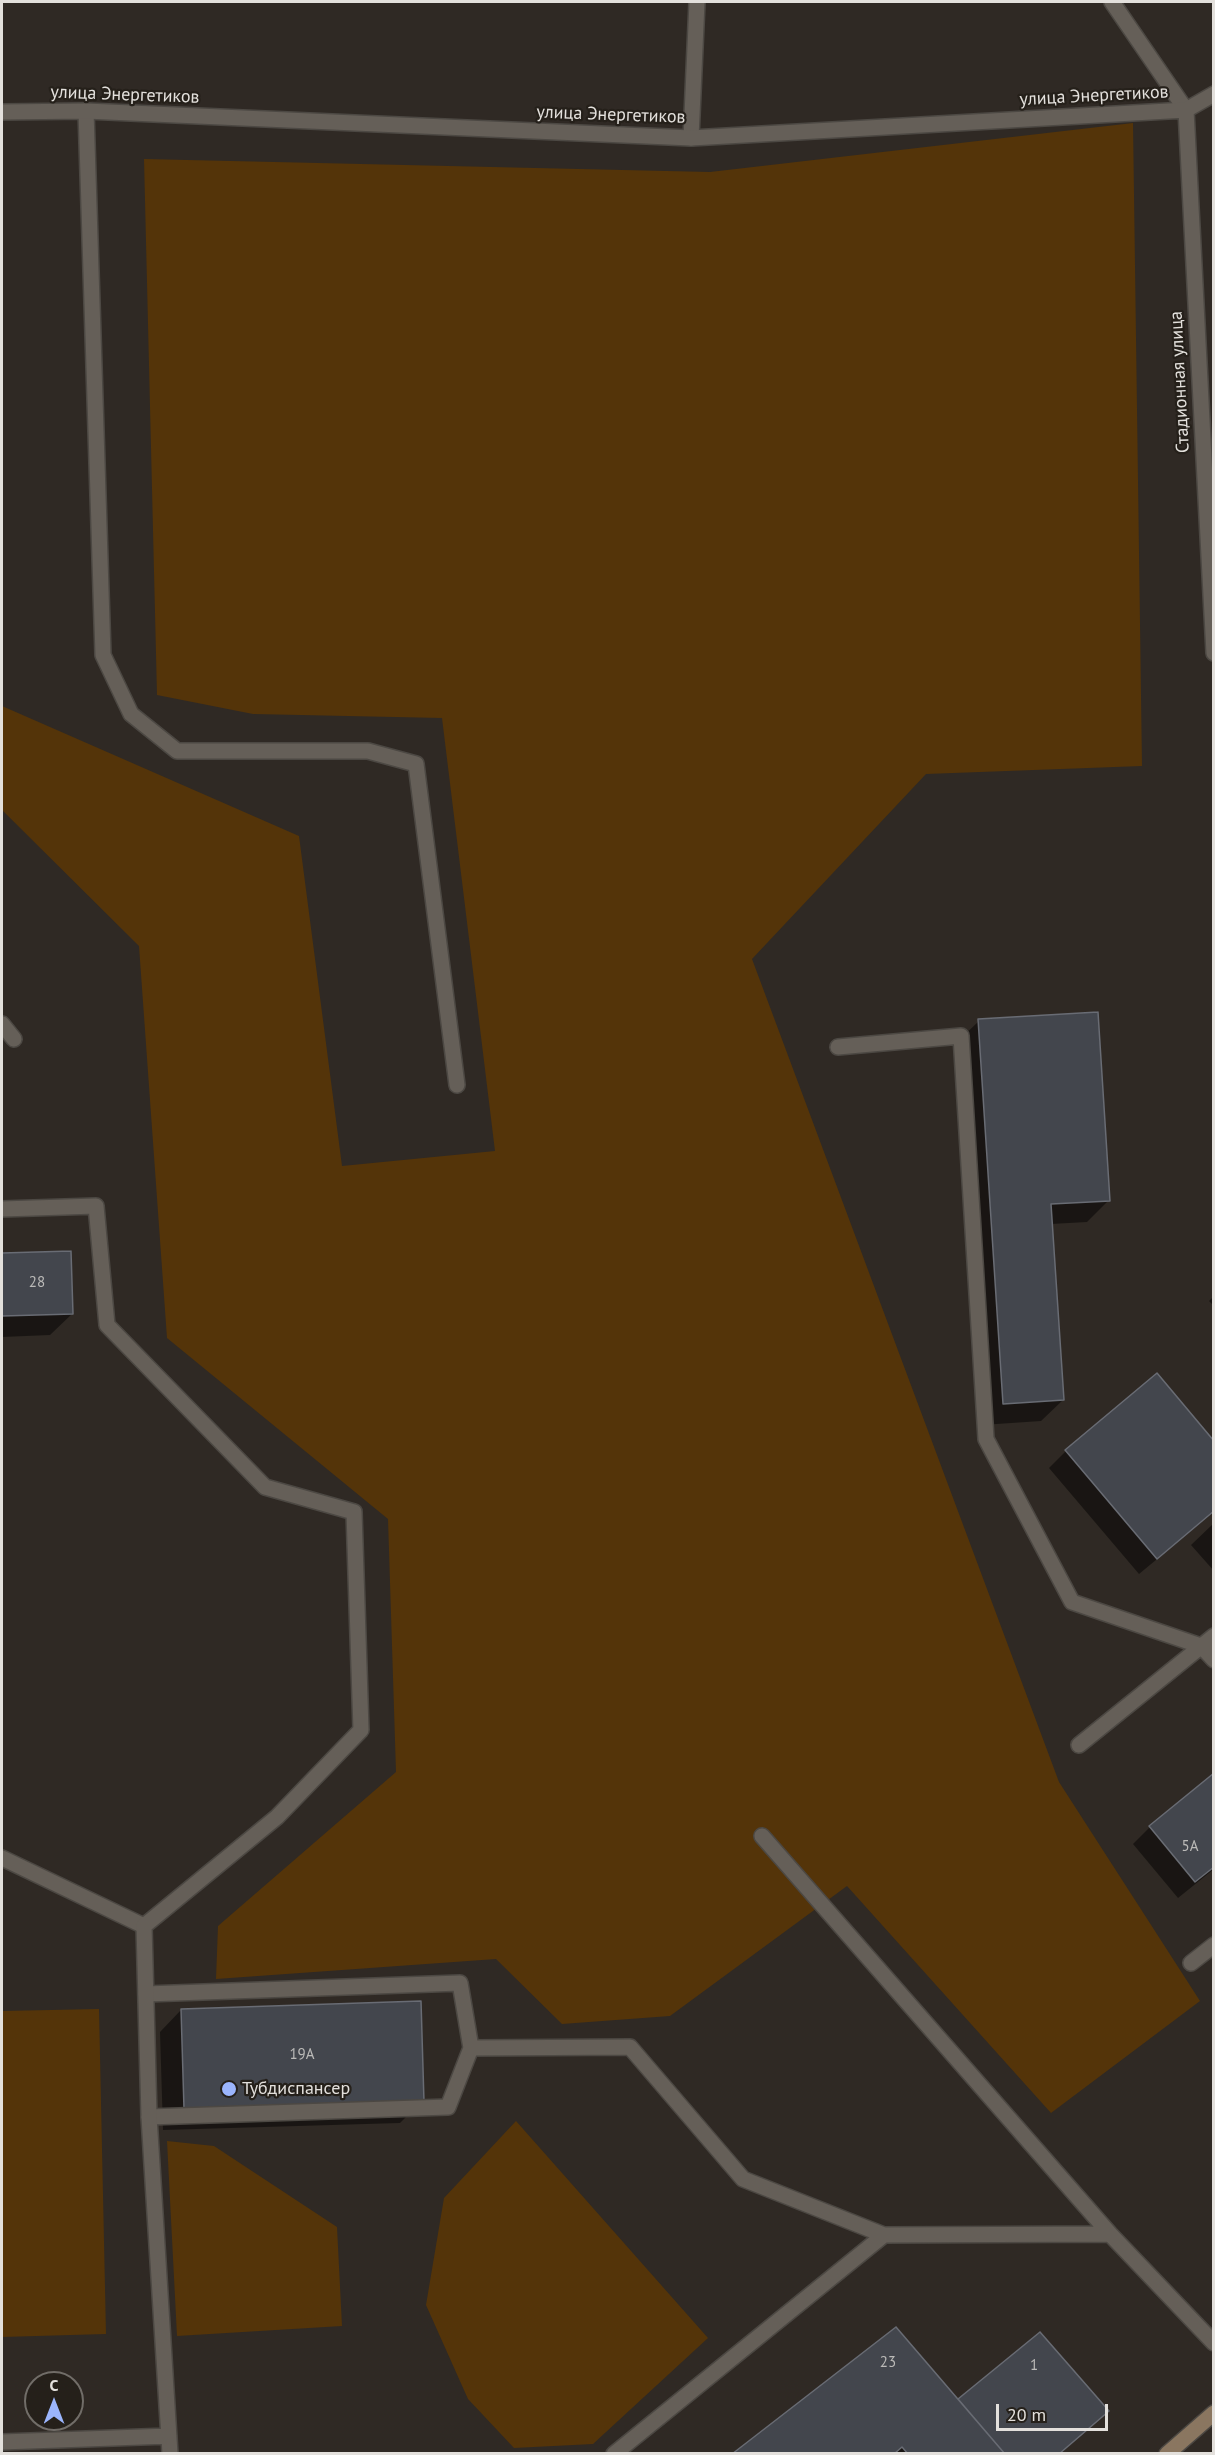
<!DOCTYPE html>
<meta charset="utf-8">
<style>
body{margin:0}
#map{position:relative;width:1215px;height:2455px;overflow:hidden;background:#2f2924;font-family:"PT Sans",sans-serif}
canvas{display:block}
.frame{position:absolute;inset:0;border:3px solid #e3e0dc;pointer-events:none}
.north{position:absolute;left:24px;top:2371px;width:60px;height:60px;box-sizing:border-box;background:#25201a;border:2px solid #716d68;border-radius:50%;rotate:0deg;font-size:16px;font-weight:700;line-height:24px;text-align:center;color:#e3e0dc}
.north::after{content:'';display:block;margin:auto;width:21px;height:27px;background:#9bb5fd;clip-path:polygon(50% 0,100% 100%,50% 72%,0 100%)}
.scale{position:absolute;left:996px;top:2404px;width:112px;height:27px;box-sizing:border-box;border:3px solid #e3e0dc;border-top:0;padding-left:8px;font-size:18px;line-height:21px;white-space:nowrap;color:#e3e0dc;-webkit-text-stroke:4px #25201a;paint-order:stroke}
</style>
<div id="map">
<canvas width="1215" height="2455"></canvas>
<div class="frame"></div>
<div class="north">С</div>
<div class="scale">20 m</div>
</div>
<script>
const ctx = document.querySelector('canvas').getContext('2d');
ctx.lineJoin = 'round';
function fillPath(path, color) {
  ctx.fillStyle = color;
  ctx.fill(path, 'evenodd');
}
function shape(rows) {
  const path = new Path2D();
  for (const r of rows) {
    path.moveTo(r[0], r[1]);
    for (let i = 2; i < r.length; i += 2) path.lineTo(r[i], r[i + 1]);
  }
  return path;
}
function stroke(path, color, width, dash) {
  ctx.strokeStyle = color;
  ctx.lineWidth = width;
  ctx.lineCap = dash ? 'butt' : 'round';
  ctx.setLineDash(dash || []);
  ctx.stroke(path);
}
function drawText(font, color, halo, rows, align = 'center') {
  ctx.font = font + ' "PT Sans",sans-serif';
  ctx.lineWidth = 4.5;
  ctx.setLineDash([]);
  ctx.textBaseline = 'middle';
  ctx.strokeStyle = halo;
  ctx.fillStyle = color;
  for (const [text, x, y, turn = 0] of rows) {
    ctx.save();
    ctx.translate(x, y);
    ctx.rotate((+turn || 0) * Math.PI / 180);
    ctx.textAlign = isNaN(turn) ? turn : align;
    if (halo) ctx.strokeText(text, 0, 0);
    ctx.fillText(text, 0, 0);
    ctx.restore();
  }
}
fillPath(shape([
 [1133,123,1142,766,926,774,752,959,1059,1782,1200,2001,1051,2113,847,1886,670,2016,562,2024,496,1959,216,1979,218,1926,396,1772,388,1519,167,1338,139,946,2,810,2,706,299,836,342,1166,495,1151,442,718,253,714,157,695,144,159,710,172],
 [99,2009,106,2334,2,2337,2,2011],
 [516,2121,708,2338,593,2444,514,2448,468,2399,426,2305,444,2198],
 [167,2141,214,2146,337,2227,342,2326,177,2336]
]), '#543409');
fillPath(shape([
 [979,1021,1109,1200,1087,1222,1051,1224,1063,1400,1041,1421,982,1425,957,1042],
 [70,1252,72,1314,50,1335,2,1337,2,1254],
 [1214,1296,1214,1306,1209,1301],
 [1214,1443,1214,1512,1139,1574,1049,1468,1066,1451],
 [1214,1523,1214,1571,1191,1545],
 [1214,1775,1214,1869,1178,1898,1133,1844,1150,1827],
 [181,2010,422,2101,400,2123,163,2130,160,2032],
 [1040,2334,1107,2411,1060,2454,734,2454,958,2401]
]), '#0007');
const building = shape([
 [1098,1012,1110,1201,1051,1204,1064,1400,1003,1404,978,1019,1098,1012],
 [71,1251,73,1314,2,1316,2,1253,71,1251],
 [1157,1373,1214,1441,1214,1511,1157,1559,1065,1450,1157,1373],
 [1214,1773,1214,1867,1195,1882,1149,1826,1214,1773],
 [421,2001,424,2102,184,2109,181,2009,421,2001],
 [896,2327,1005,2454,908,2454,902,2447,894,2454,732,2454,896,2327],
 [1040,2332,1109,2411,1059,2454,1005,2454,958,2399,1040,2332]
]);
fillPath(building, '#43464d');
stroke(building, '#696c74', 1.5);
const lane = shape([
 [1112,2,1186,110],
 [86,111,103,655,131,714,177,751,368,751,416,764,457,1085],
 [691,138,697,2],
 [2,1024,14,1039],
 [838,1047,961,1036,986,1439,1072,1602,1201,1646,1214,1660],
 [1079,1745,1214,1636],
 [762,1836,1110,2234,1214,2343],
 [2,1858,144,1926],
 [1191,1963,1214,1945],
 [146,1994,460,1983,471,2048,630,2047,743,2179,884,2235],
 [149,2117,448,2107,471,2048],
 [614,2454,884,2235,1110,2234]
]);
const street = shape([
 [1186,110,1214,653],
 [2,112,86,111,691,138,1186,110,1214,94],
 [2,1209,96,1206,107,1325,265,1487,354,1512,361,1730,277,1817,144,1926,149,2117,170,2454],
 [2,2442,169,2436]
]);
const secondary = shape([
 [1167,2454,1214,2413]
]);
stroke(lane, '#4c4843', 18);
stroke(street, '#4c4843', 18);
stroke(secondary, '#4c4843', 18);
stroke(lane, '#655f58', 15);
stroke(street, '#655f58', 15);
stroke(secondary, '#8a7660', 15);
for (const [x, y, r, color] of [
 [229,2089,8,"#9bb5fd"]
]) {
  const dot = new Path2D();
  dot.arc(x, y, r, 0, 2 * Math.PI);
  ctx.fillStyle = color;
  ctx.fill(dot);
  stroke(dot, '#25201a', 2);
}
drawText('15px', '#bbbab8', null, [
 ["28",37,1283],
 ["5А",1190,1847],
 ["19А",302,2055],
 ["23",888,2363],
 ["1",1034,2366]
]);
drawText('18px', '#e3e0dc', '#25201a', [
 ["улица Энергетиков",125,95,2],
 ["улица Энергетиков",1094,96,-3],
 ["улица Энергетиков",611,115,2],
 ["Стадионная улица",1180,382,-93]
]);
drawText('18px', '#e3e0dc', '#25201a', [
 ["Тубдиспансер",242,2089]
], 'left');
</script>
